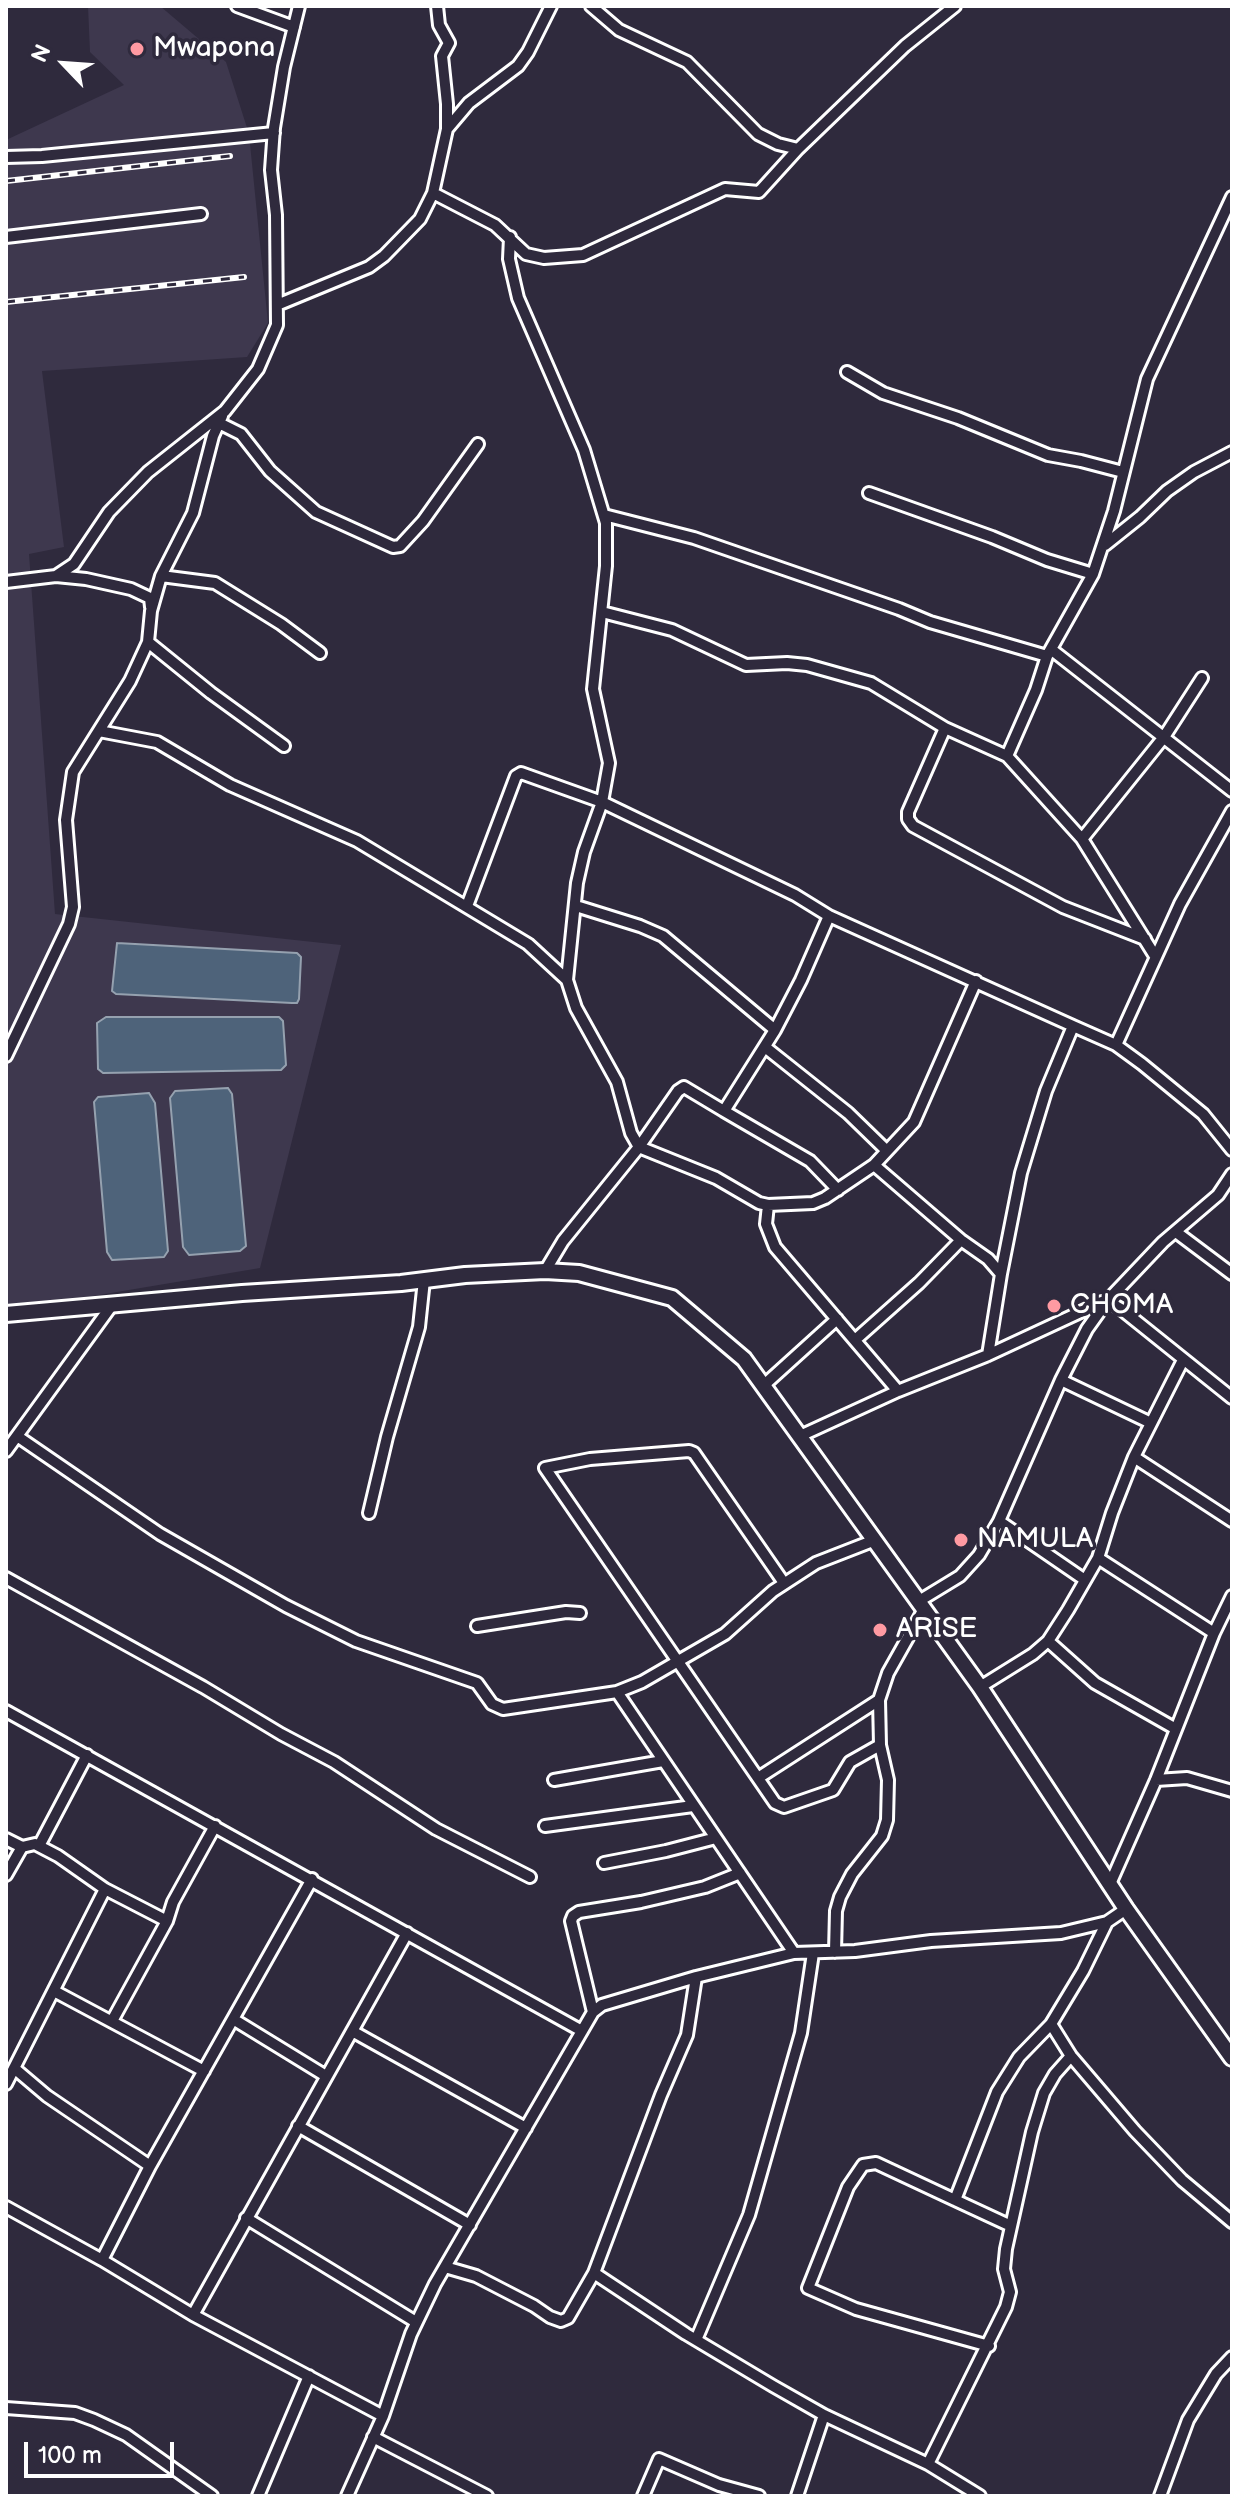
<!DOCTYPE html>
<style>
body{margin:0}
#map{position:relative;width:1238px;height:2502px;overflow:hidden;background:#2f2a3d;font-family:"Balsamiq Sans",sans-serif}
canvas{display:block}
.frame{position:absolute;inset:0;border:8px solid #fff;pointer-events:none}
.north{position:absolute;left:24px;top:24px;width:80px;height:80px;-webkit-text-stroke:6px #2f2a3d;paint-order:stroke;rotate:295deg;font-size:22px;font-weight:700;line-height:32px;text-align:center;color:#fff}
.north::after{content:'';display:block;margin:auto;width:28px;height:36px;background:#fff;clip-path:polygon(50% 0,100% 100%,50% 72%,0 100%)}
.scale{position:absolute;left:24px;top:2442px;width:150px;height:36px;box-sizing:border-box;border:4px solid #fff;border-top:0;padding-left:10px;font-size:24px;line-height:28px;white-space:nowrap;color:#fff;-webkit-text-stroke:6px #2f2a3d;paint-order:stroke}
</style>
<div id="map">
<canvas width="1238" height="2502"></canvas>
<div class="frame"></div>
<div class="north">N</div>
<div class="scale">100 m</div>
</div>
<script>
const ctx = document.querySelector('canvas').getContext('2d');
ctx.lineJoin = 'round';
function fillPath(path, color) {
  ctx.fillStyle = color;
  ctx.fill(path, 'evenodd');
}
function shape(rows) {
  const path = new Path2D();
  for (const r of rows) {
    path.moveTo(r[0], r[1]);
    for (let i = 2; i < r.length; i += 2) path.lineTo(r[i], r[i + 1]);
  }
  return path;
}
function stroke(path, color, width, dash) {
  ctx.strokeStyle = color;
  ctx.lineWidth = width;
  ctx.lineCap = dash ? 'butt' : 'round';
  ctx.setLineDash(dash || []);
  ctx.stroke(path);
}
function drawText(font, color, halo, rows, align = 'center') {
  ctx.font = font + ' "Balsamiq Sans",sans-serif';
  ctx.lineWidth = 7;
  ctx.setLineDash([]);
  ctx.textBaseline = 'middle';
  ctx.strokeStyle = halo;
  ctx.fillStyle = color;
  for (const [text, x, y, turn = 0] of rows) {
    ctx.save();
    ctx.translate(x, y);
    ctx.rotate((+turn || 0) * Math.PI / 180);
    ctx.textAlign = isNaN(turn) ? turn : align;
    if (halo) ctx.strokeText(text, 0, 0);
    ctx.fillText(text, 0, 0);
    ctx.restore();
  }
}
fillPath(shape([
 [88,6,160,6,226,62,249,134,268,323,247,357,42,371,64,547,29,554,55,914,341,945,260,1268,93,1296,6,1304,6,140,124,85,90,52]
]), '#3e384e');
const water = shape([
 [117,943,297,953,301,957,299,999,297,1003,292,1003,116,994,112,991,117,943],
 [106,1017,279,1017,283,1021,286,1065,281,1070,103,1073,98,1069,97,1023,106,1017],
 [228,1088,232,1094,246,1246,240,1251,189,1255,183,1247,170,1098,175,1091,228,1088],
 [149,1093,155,1103,168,1251,164,1257,112,1260,107,1252,94,1102,98,1097,149,1093]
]);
fillPath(water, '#4e637a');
stroke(water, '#95a1af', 2);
const street = shape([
 [237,6,294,27],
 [591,6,619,30,687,62,758,134,778,144,798,149],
 [447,129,469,103,518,66,528,52,551,6],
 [6,157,42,156,274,133],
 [433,193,495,225,526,254,544,258,583,255,725,189,759,192,798,149,905,46,955,6],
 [6,237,201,214],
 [510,237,509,259,518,298,584,450,606,523,606,566,593,689,609,763,602,802,584,852,577,883,567,980,576,1008,617,1082,631,1133,639,1147,716,1178,759,1203,768,1205,813,1203,825,1198,874,1165,961,1240,988,1259,1001,1274,988,1355],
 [277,305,369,267,384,256,420,219,433,193,447,129,447,104,442,56,449,43,439,25,437,6],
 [847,372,883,393,958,418,1048,455,1081,461,1123,472],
 [219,423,241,434,270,471,316,512,393,547,400,546,423,521,478,444],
 [869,493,992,537,1047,560,1093,574],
 [604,515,694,538,899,609,930,622,1047,656],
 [1105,545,1140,517,1167,491,1194,472,1232,452],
 [56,576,86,579,131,589,150,598,151,607],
 [161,576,215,583,281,624,320,653],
 [6,582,56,576,74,564,109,512,148,472,225,411,258,369,277,325,276,215,271,170,274,128,284,67,299,6],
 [602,612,672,630,746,665,787,663,807,665,871,683,945,728,1007,756,1082,839,1155,956],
 [148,642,211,693,284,746],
 [1052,650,1232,791],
 [945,728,908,812,908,819,913,826,1063,907,1145,939],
 [99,731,157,742,230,785,357,841,528,944,567,980],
 [1007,756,1036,690,1047,656,1093,574,1114,511,1147,379,1232,197],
 [1082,839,1164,737,1202,678],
 [467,906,516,776,521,773,602,802,795,895,829,916],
 [576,906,640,926,663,936,775,1030],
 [1116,1045,1180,904,1232,811],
 [765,1047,848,1113,886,1150],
 [6,1056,69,924,73,907,66,820,73,772,130,681,148,642,151,611,161,576,193,513,213,436,222,416],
 [724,1111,810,1161,838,1190],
 [874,1165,914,1122,976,981],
 [768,1205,766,1224,775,1247,898,1391],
 [1176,1232,1232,1274],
 [545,1271,563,1241,639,1147,678,1091,684,1087,724,1111,775,1030,801,980,829,916,1073,1026],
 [1001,1274,1021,1173,1046,1091,1073,1026,1116,1045,1142,1064,1203,1114,1232,1150],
 [855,1340,919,1283,961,1240],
 [1061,1380,1151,1423],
 [763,1386,837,1319],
 [17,1436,160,1534,286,1606,356,1641,477,1683,492,1704,503,1709,617,1692,642,1682,725,1634,773,1591,816,1563,875,1540],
 [800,1436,898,1391,988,1355,1102,1302,1107,1301,1121,1309,1232,1398],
 [6,1451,112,1305],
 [1134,1457,1232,1521],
 [369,1513,387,1437,419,1327,424,1280],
 [999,1521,1085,1580],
 [1098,1558,1214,1633],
 [6,1578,203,1687,281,1734,334,1762,436,1829,530,1877],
 [784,1583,694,1453,689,1451,590,1459,545,1468,775,1803,784,1807,833,1790,850,1762,880,1745],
 [919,1601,960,1576,979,1555,999,1521,1061,1380,1087,1329,1107,1301,1163,1242,1218,1195,1232,1174],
 [477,1626,566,1612,580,1613],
 [1048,1641,1095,1683,1176,1729],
 [980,1687,1033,1654,1048,1641,1068,1610,1098,1558,1112,1513,1134,1457,1183,1360],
 [617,1692,794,1953],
 [6,1711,582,2031],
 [758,1778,879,1700],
 [554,1780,663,1761],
 [1156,1780,1187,1778,1232,1791],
 [545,1826,693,1806],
 [6,1839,22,1847],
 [39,1846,87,1755],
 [604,1863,666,1851,716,1838],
 [6,1875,22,1847,35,1844,58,1856,105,1889,167,1921,173,1902,215,1826],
 [1110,1884,1156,1780,1214,1633,1232,1596],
 [1107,1922,1083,1971,1051,2024,1071,2056,1135,2131,1182,2180,1232,2222],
 [835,1952,836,1911,840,1897,852,1874,882,1836,887,1820,888,1780,880,1745,879,1700,888,1673,924,1609],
 [54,1991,204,2071],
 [593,2012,571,1921,573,1916,579,1912,641,1902,705,1887,740,1873],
 [233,2019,326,2076],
 [112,2021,167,1921],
 [352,2031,526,2128],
 [14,2068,47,2096,150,2166],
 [6,2084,105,1889],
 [298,2126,470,2225],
 [955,2200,876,2163,863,2165,848,2187,808,2288,856,2309,989,2346],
 [6,2207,102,2260,193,2315,383,2416],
 [246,2218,416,2322],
 [1011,2226,955,2200,997,2092,1019,2057,1051,2024],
 [102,2260,150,2166,312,1879],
 [445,2267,476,2276,534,2306,550,2317,561,2321,568,2318,594,2273,661,2095,687,2035,696,1977],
 [594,2273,686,2334,773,2386,824,2415,928,2464,980,2496],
 [193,2315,407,1933],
 [696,2340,749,2215,801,2033,813,1953],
 [6,2408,75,2413,94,2420,126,2435,212,2496],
 [373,2437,487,2496],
 [928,2464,1006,2307,1010,2292,1004,2269,1006,2249,1032,2132,1044,2093,1055,2074,1071,2056],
 [258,2496,309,2376],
 [347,2496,383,2416,411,2334,435,2284,593,2012,602,2005,696,1977,794,1953,855,1951,931,1941,1061,1933,1107,1922,1126,1909],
 [643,2496,659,2459,719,2485,759,2496],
 [797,2496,824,2415],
 [1160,2496,1188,2420,1216,2374,1232,2357]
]);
const secondary = shape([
 [6,1314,242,1293,401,1283,465,1275,545,1271,579,1273,672,1298,744,1359,980,1687,1126,1909,1232,2058]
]);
stroke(street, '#fff', 16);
stroke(secondary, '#fff', 20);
stroke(street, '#2f2a3d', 10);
stroke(secondary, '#2f2a3d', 14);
const rail = shape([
 [6,181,230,156],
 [6,302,244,277]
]);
stroke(rail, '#fff', 6);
stroke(rail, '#2f2a3d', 3, [9]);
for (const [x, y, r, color] of [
 [137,49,8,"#ff9aa2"],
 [1054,1306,8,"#ff9aa2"],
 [961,1540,8,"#ff9aa2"],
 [880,1630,8,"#ff9aa2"]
]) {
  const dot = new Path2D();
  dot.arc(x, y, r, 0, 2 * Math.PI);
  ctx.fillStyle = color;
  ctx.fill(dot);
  stroke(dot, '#2f2a3d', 3);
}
drawText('28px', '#fff', '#2f2a3d', [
 ["Mwapona",153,49],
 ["CHOMA",1070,1306],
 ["NAMULA",977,1540],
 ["ARISE",896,1630]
], 'left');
</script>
